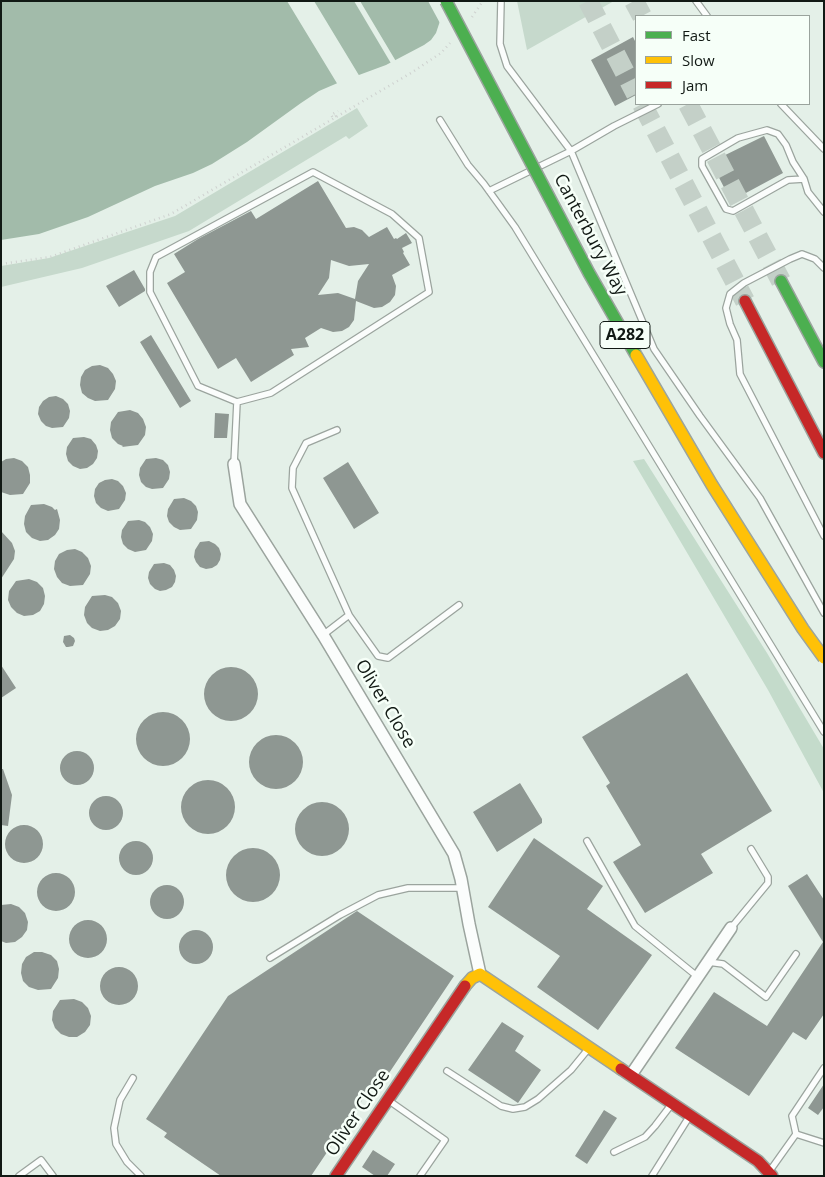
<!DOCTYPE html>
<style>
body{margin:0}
#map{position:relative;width:825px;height:1177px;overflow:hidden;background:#e4f0e8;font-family:"Open Sans",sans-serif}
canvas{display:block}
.frame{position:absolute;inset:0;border:2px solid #111914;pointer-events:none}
.legend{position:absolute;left:635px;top:15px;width:175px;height:90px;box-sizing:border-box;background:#f6fff8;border:1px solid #9aa39d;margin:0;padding:6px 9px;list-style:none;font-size:15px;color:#111914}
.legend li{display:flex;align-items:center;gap:10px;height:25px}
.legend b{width:25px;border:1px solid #9aa39d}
</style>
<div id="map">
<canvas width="825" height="1177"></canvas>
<div class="frame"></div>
<ul class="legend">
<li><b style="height:6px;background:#4caf50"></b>Fast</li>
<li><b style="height:6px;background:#ffc107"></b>Slow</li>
<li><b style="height:6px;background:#c62828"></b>Jam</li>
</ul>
</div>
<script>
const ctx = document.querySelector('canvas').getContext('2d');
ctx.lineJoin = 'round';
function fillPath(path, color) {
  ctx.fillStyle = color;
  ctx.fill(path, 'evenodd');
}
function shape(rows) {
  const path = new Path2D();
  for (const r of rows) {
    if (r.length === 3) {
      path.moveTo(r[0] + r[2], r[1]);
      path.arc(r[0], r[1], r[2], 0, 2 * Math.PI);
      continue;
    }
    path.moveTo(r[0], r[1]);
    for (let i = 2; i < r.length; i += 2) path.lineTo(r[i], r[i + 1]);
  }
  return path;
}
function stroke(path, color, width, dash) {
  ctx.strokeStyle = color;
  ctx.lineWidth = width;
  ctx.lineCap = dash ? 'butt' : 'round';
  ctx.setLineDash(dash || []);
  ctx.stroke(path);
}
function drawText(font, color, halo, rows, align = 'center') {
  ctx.font = font + ' "Open Sans",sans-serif';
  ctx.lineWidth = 5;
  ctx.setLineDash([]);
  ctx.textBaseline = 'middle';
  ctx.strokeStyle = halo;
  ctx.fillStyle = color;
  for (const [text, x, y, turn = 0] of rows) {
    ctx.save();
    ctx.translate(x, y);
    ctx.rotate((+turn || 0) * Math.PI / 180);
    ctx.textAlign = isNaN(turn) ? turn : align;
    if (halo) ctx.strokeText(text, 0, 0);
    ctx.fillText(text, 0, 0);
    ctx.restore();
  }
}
fillPath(shape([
 [517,1,614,1,527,50],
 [357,108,368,126,349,139,346,136,189,231,82,268,1,287,1,266,49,258,175,216]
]), '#c6d9cc');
fillPath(shape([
 [644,459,767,653,824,749,824,793,768,690,633,461]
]), '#c4dbcb');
fillPath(shape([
 [1,1,440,1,441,18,436,33,431,40,424,45,386,65,340,82,319,91,301,103,247,142,212,164,193,173,155,186,88,217,39,234,1,240]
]), '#a2bbaa');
fillPath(shape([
 [287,1,314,1,360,77,338,85],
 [354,1,360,1,397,63,392,65],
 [428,1,443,1,444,18,441,25]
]), '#e4f0e8');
fillPath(shape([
 [633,37,636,43,636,95,615,106,591,60],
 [764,136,783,173,731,201,711,162],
 [318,181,346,228,354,227,362,230,369,237,387,227,394,239,396,238,397,239,406,233,412,243,402,248,404,252,403,253,410,265,392,275,396,286,395,295,390,302,382,307,374,308,356,301,354,320,349,327,342,331,333,332,321,328,305,338,309,347,291,349,294,355,251,382,236,358,218,369,167,283,185,272,174,254,198,239,251,211,256,219],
 [331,260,349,266,369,264,358,281,355,299,338,293,318,295,329,278],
 [134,270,145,289,145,291,119,307,106,286],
 [151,335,191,401,180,408,140,342],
 [100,365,108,368,113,374,116,381,115,389,108,400,95,401,88,398,82,393,80,385,81,377,85,370,92,366],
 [56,396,63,399,68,404,70,411,69,418,63,427,52,428,46,426,41,421,38,414,39,407,43,401,49,397],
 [130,410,138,413,143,419,146,427,145,435,138,445,122,447,123,446,118,444,112,438,110,430,111,422,118,412],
 [215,413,229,414,227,438,214,438],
 [84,437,91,439,96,445,98,451,97,458,93,464,87,468,80,469,73,466,68,461,66,454,67,447,73,438],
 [14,458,22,461,28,467,30,475,30,483,23,494,10,495,1,492,1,462,6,459],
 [156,458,163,460,168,465,170,472,169,479,163,488,152,489,146,487,141,482,139,475,140,468,146,459],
 [348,462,379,513,354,529,323,478],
 [112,479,118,481,123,486,126,493,125,500,119,509,108,511,101,508,96,503,94,496,95,489,99,483,105,480],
 [184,498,191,501,196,506,198,512,197,520,191,529,180,530,174,527,169,522,167,516,168,509,174,499],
 [44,504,52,507,55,510,57,509,60,520,59,529,55,535,48,540,40,541,32,538,26,532,24,524,25,516,31,505],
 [139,520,145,522,150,527,153,534,152,541,146,550,135,552,128,549,123,544,121,537,122,530,128,521],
 [1,531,12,543,15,551,14,559,1,579],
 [209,541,215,544,219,548,221,554,220,560,217,565,212,568,206,569,200,567,196,562,194,557,195,550,200,542],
 [75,549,82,552,88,558,91,566,90,574,83,585,70,586,62,583,57,577,54,569,55,561,59,554,67,550],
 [164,563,170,565,174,570,176,576,175,582,172,587,166,590,160,591,155,589,150,584,148,578,149,572,154,564],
 [29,579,37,582,43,588,45,596,44,604,40,611,33,615,24,616,17,613,11,607,8,600,9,591,16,581],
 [105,595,112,597,118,603,121,611,120,619,115,626,108,630,100,631,92,628,87,623,84,615,85,607,92,596],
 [70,635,74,638,75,641,73,646,68,647,66,647,63,642,64,636],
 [1,665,16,688,1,698],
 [231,694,27],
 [687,673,772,811,701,854,713,873,645,913,613,862,641,845,606,786,610,783,582,737],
 [163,739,27],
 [276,762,27],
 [77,768,17],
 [1,769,3,769,12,795,8,826,1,825],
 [208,807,27],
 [520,783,542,819,542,823,497,852,473,812],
 [106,813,17],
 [322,829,27],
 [24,844,19],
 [534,838,603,886,587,909,652,955,598,1030,537,987,560,956,488,907],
 [136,858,17],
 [253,875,27],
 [56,892,19],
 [807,874,824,900,824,1014,806,1040,793,1032,749,1096,675,1048,714,992,767,1026,823,942,788,886],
 [167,902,17],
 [11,904,19,907,25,913,28,922,27,930,22,937,15,942,6,943,1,941,1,905],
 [357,911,454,976,377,1091,371,1087,311,1176,221,1176,164,1137,167,1133,146,1119,228,996],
 [88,939,19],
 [196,947,17],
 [34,952,42,952,51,955,57,961,59,969,58,978,51,989,38,990,29,987,23,981,21,973,22,964,26,957],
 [119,986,19],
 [74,999,82,1002,88,1008,91,1016,90,1025,85,1032,77,1037,69,1037,61,1034,55,1028,52,1020,53,1011,60,1000],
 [502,1022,524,1036,515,1051,541,1070,518,1103,468,1070],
 [824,1084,824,1107,818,1115,808,1108],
 [604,1110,617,1118,587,1164,575,1156],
 [373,1150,395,1164,387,1176,375,1176,362,1167]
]), '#8e9792');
stroke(shape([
 [588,1,636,94],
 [634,1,642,16],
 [642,104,745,301],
 [688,104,781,281]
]), '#c4d0c8', 20, [20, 10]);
const lane = shape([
 [501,1,500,44,507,66,571,151,654,349,700,416,760,498,824,613],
 [696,1,707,16],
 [781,104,824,149],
 [440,120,468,165,484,184,515,227,824,732],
 [804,179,788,180,733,211,726,209,702,166,702,159,738,138,767,130,778,134,786,145,793,162,804,179,808,192,824,212],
 [489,191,571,151,614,126,658,104],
 [824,268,815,259,802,254,790,259,744,283,730,294,726,308,730,324,737,340,740,374,824,536],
 [337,430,306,443,293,468,292,488,349,615],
 [234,464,237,402,271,393,429,292,419,238,392,214,313,172,156,257,150,272,150,292,198,386,237,402],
 [323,635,349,615,378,656,388,658,459,605],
 [587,841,635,926,698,977],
 [731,928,768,883,768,877,751,849],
 [270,958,340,915,378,895,408,888,463,888],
 [708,962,723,964,766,997,796,954],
 [447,1071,501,1106,513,1109,525,1107,538,1099,571,1070,589,1048],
 [133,1078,120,1100,114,1128,116,1144,127,1162,141,1176],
 [388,1100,445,1140,420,1176],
 [796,1134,824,1143],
 [614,1152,645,1137,655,1126,671,1105],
 [769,1172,796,1134,792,1116,824,1068],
 [19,1176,41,1160,53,1176],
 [652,1176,689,1117]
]);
const street = shape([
 [234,464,240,504,323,635,454,854,461,879,469,924,480,974],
 [631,1075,731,928]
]);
const fast = shape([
 [781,281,824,362]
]);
const slow = shape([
 [465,986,472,978,480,974,621,1069]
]);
const jam = shape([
 [745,301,824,453],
 [621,1069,758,1161,772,1176],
 [336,1176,465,986]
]);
stroke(lane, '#9ba49e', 8);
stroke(street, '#9ba49e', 14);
stroke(fast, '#9ba49e', 14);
stroke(slow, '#9ba49e', 14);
stroke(jam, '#9ba49e', 14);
stroke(shape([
 [472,17,483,1],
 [336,116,333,118,331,115,338,111],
 [1,264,50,257,171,214,411,73,441,53,450,43]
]), '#ced1cf', 2.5, [1, 4]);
stroke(lane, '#fbfdfc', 5.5);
stroke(street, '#fbfdfc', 11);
stroke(fast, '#4caf50', 11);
stroke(slow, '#ffc107', 11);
stroke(jam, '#c62828', 11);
const fastBridge = shape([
 [446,1,589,273,636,355]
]);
const slowBridge = shape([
 [636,355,712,485,803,629,824,658]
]);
stroke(fastBridge, '#9ba49e', 14, []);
stroke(slowBridge, '#9ba49e', 14, []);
stroke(fastBridge, '#4caf50', 11);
stroke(slowBridge, '#ffc107', 11);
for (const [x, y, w] of [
 [625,335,50]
]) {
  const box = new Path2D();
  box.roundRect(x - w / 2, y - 13.5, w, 27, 4);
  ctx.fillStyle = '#f6fff8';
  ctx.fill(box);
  stroke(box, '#111914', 1);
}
drawText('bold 16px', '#111914', null, [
 ["A282",625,335]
]);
drawText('18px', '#111914', '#f6fff8', [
 ["Canterbury Way",590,235,62],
 ["Oliver Close",385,704,59],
 ["Oliver Close",358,1113,-56]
]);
</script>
